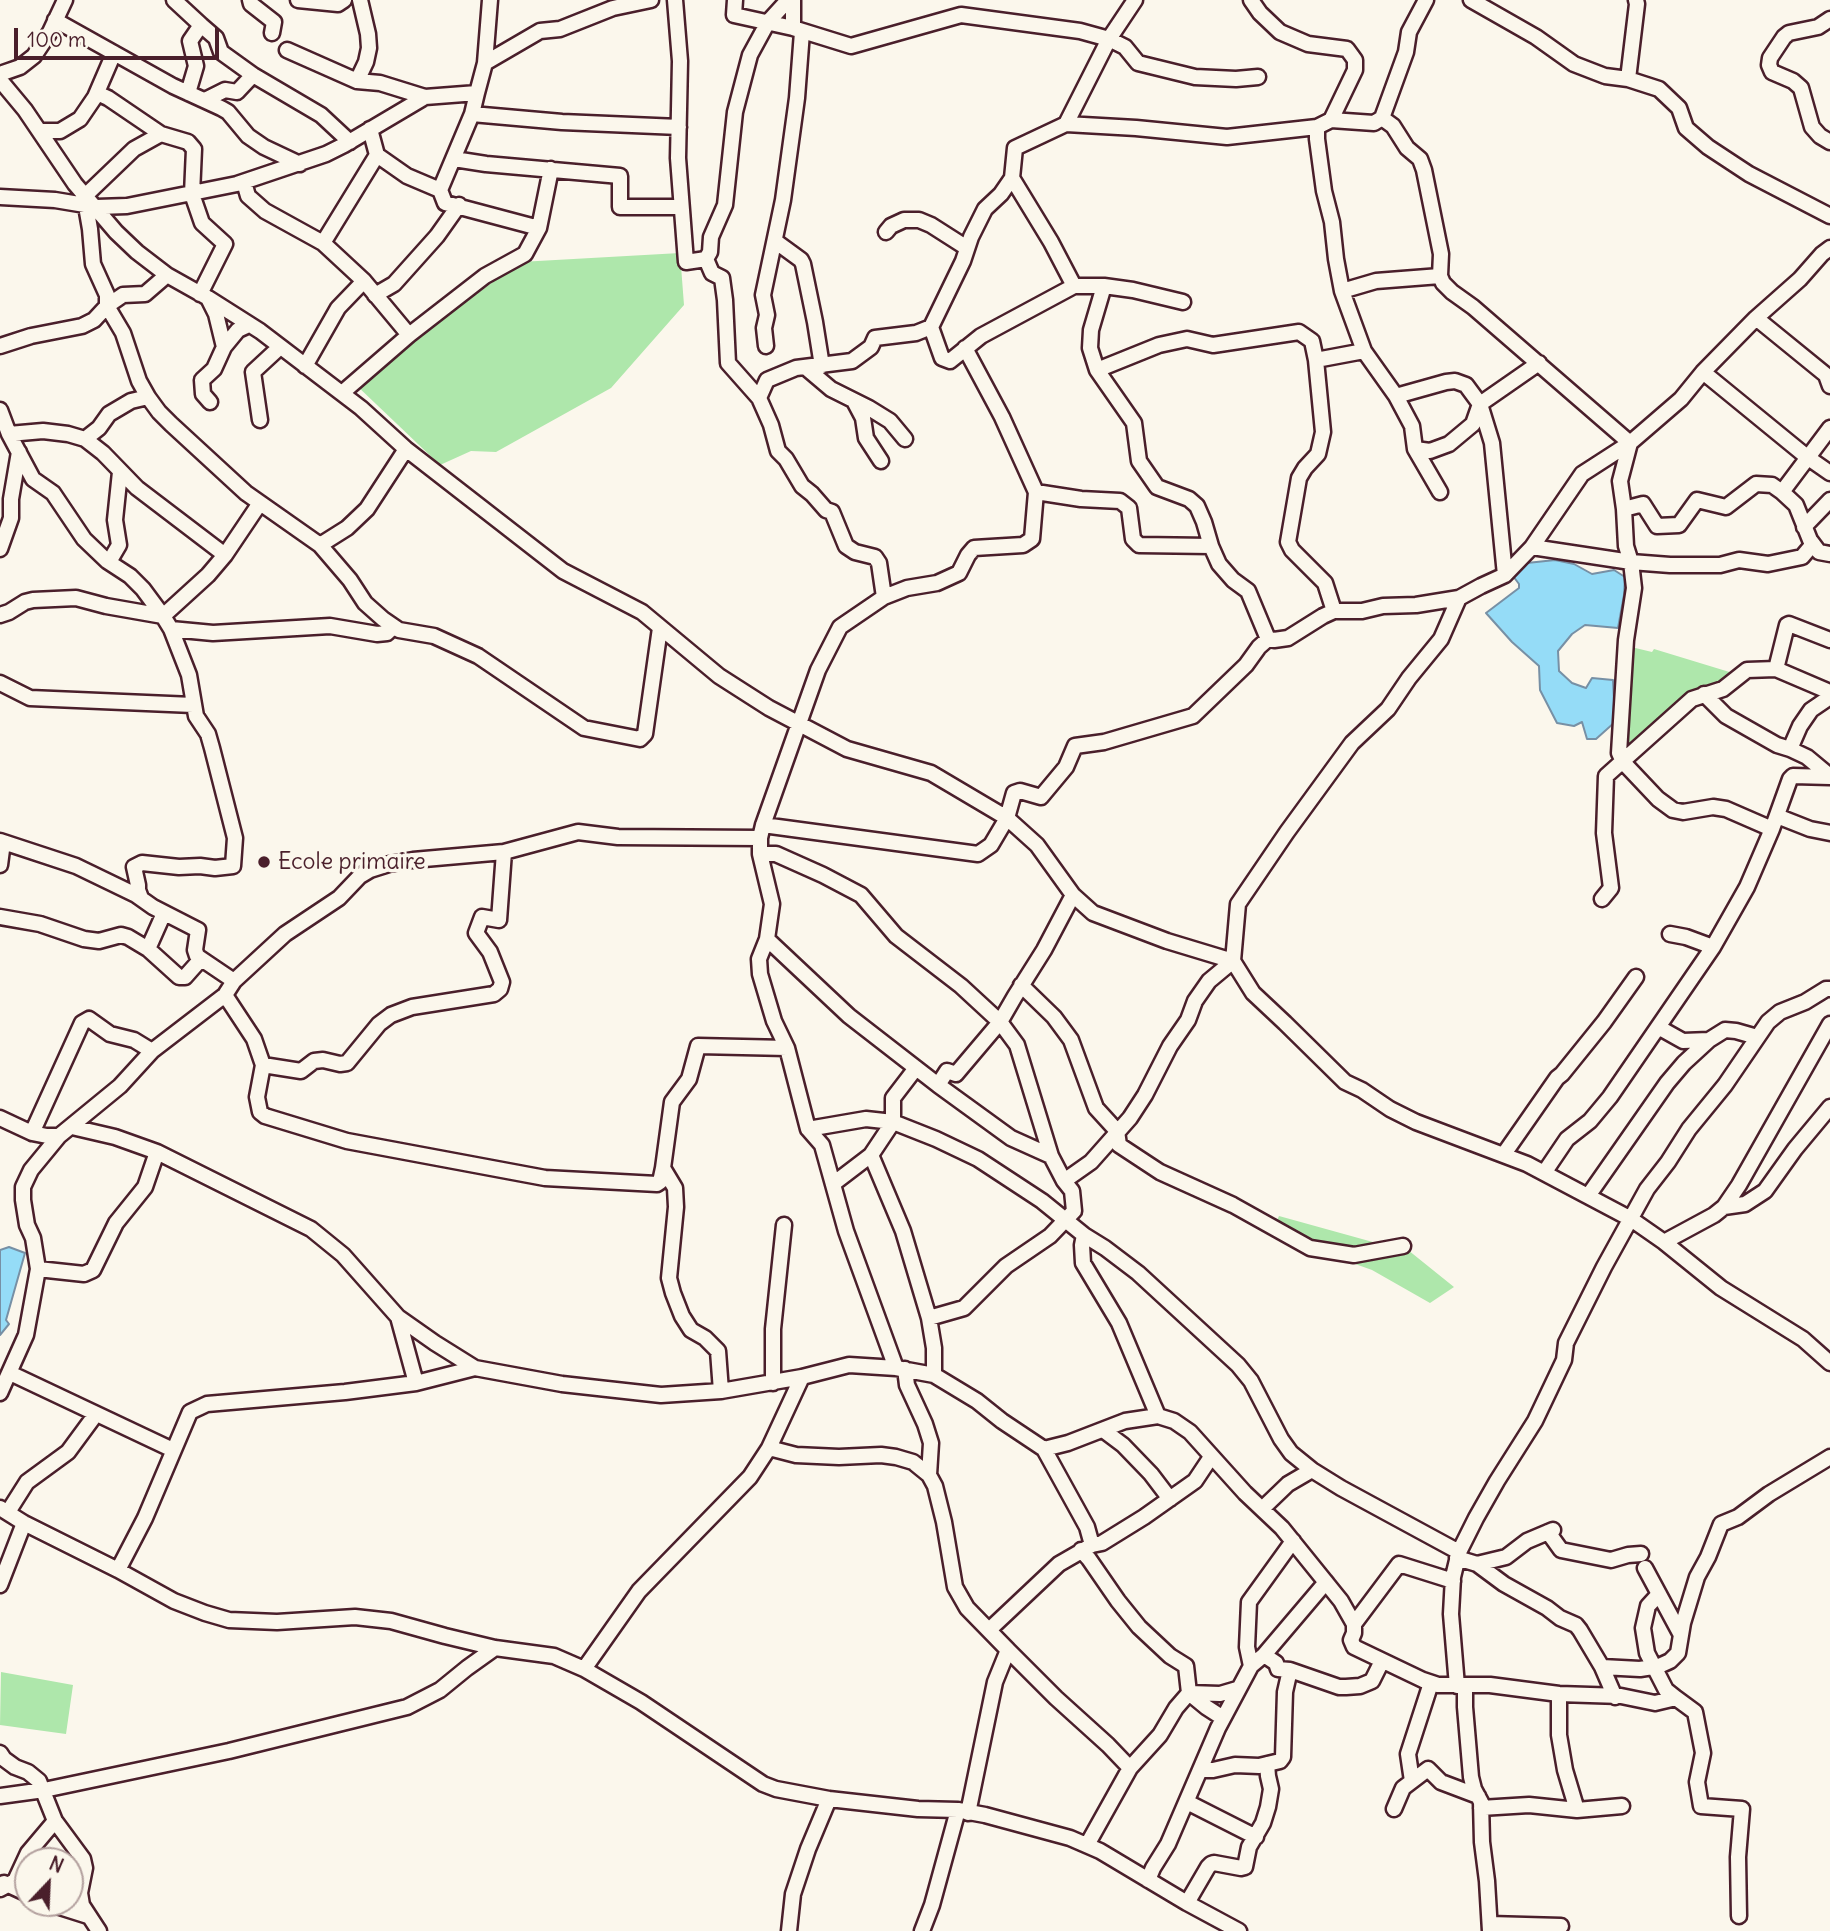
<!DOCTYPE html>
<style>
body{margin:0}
#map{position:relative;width:1830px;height:1931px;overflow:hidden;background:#fbf7ec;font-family:Delius,sans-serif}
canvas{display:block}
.north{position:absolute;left:14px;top:1847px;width:70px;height:70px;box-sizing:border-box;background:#fbf7ec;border:2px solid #b4a19f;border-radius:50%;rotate:23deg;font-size:19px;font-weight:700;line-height:28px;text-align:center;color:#4a1f2b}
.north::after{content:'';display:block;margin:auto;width:24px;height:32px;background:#4a1f2b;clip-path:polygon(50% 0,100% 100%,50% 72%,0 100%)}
.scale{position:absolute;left:14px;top:28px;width:205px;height:32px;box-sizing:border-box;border:4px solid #4a1f2b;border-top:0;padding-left:9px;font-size:21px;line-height:24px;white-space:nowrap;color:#4a1f2b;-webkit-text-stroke:5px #fbf7ec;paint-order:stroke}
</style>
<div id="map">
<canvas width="1830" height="1931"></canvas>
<div class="north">N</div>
<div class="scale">100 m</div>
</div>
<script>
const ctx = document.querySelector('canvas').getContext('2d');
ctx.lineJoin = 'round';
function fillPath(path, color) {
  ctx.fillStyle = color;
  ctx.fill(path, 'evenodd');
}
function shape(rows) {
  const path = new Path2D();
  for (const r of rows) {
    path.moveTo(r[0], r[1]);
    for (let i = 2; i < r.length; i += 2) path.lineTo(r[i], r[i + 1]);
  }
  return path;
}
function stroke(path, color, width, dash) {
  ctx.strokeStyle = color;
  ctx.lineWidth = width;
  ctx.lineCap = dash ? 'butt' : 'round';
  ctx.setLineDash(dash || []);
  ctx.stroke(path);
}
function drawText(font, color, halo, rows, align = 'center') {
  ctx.font = font + ' Delius,sans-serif';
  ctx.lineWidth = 7;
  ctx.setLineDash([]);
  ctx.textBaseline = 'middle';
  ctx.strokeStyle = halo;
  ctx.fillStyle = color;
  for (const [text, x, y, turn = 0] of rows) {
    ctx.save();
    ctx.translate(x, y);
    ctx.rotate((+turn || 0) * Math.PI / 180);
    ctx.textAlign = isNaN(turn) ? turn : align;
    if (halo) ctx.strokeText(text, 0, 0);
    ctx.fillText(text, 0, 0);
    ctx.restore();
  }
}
fillPath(shape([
 [680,253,684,305,611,388,496,452,471,451,440,465,355,384,520,262],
 [1627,646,1652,652,1654,649,1736,674,1698,691,1622,751,1612,747,1622,726],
 [1279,1216,1380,1244,1403,1246,1454,1287,1430,1303,1372,1270,1271,1234],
 [1,1672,73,1685,66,1734,0,1725]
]), '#aee7ab');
const water = shape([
 [1555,560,1574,564,1592,574,1614,570,1625,577,1624,595,1618,628,1585,625,1572,634,1558,651,1559,671,1572,683,1586,688,1592,678,1613,680,1615,722,1596,739,1587,739,1582,722,1574,726,1557,723,1540,690,1539,666,1512,642,1486,613,1519,588,1519,584,1513,576,1527,563,1555,560],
 [9,1247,25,1253,6,1320,9,1324,0,1335,0,1250,9,1247]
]);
fillPath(water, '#95dcf7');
stroke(water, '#7790a5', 2);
const street = shape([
 [174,0,201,25,190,41,196,66,188,93],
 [250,0,251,4,274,22,272,33],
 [298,0,338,4,344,0],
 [675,0,680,61,678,158,686,262,706,259,712,273,722,278,725,300,728,363,759,398,771,425,778,451,786,459,802,486,812,494,826,510,832,512,846,546,855,552,875,557,879,563,884,597],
 [735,0,734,15,793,28,851,46,961,15,1080,31,1109,39,1125,47,1138,63,1195,77,1236,79,1258,77],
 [1251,0,1260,13,1280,32,1308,44,1347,49,1355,60,1355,70,1331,120],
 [1426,0,1409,32,1406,52,1382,118,1374,123,1331,120,1317,127,1317,139,1324,191,1332,222,1336,259,1342,291,1364,351,1396,396,1412,426,1415,449,1440,492],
 [1471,0,1536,37,1574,64,1605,76,1628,79,1659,89,1679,108,1686,128,1708,147,1749,174,1830,216],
 [1830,19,1818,27,1789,33,1784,37,1770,58,1769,65,1772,72,1793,81,1801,88,1812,127,1820,136,1830,142],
 [55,20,173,86,221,108,228,112,248,136,264,147,300,164],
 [201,25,216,38,221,52,253,75,321,115,350,142],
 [793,28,793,0],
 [287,50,357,81,380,83,425,97],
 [485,63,540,31,560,29,613,8,651,0],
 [0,74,20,67,34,56,50,32,65,0],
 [1628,79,1637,4,1636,0],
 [0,80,25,110,75,184,116,232,137,252,167,275,208,298,260,331,361,408,406,449,563,571,642,612,719,676,769,708,847,749,931,773,1007,818,1037,845,1073,895,1093,913,1167,941,1233,961,1253,993,1285,1023,1345,1082,1362,1090,1390,1109,1416,1122,1527,1164,1631,1219,1664,1242,1721,1288,1803,1339,1830,1363],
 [357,81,366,62,369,48,368,34,360,0],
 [97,93,108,98,161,134,188,142,194,149,192,194,202,223,225,244,200,294],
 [477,93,472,114,440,190,445,203,539,228],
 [205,100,225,90,237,92,253,75],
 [472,114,562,122,679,127],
 [1382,118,1393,126,1407,148,1420,159,1424,170,1441,254,1440,276,1443,283,1452,292,1473,307,1630,443,1620,481,1624,509,1626,546,1631,562,1634,588,1626,640,1619,753,1623,762,1658,799,1673,810,1683,812,1713,807,1726,809,1772,829],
 [1066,124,1136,128,1227,137,1317,127],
 [370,129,377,155,323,243,364,281,409,335],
 [40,131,60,131,80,119,95,97,114,53],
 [377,155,407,176,440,190],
 [454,159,486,164,620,176,620,207,681,207],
 [1012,178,1051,242,1074,286],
 [244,182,248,196,265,211,323,243],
 [86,195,134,149,161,134],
 [0,197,55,200,97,207,127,206,237,184,326,154,344,145,425,97,477,93,485,63,490,0],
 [86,206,90,229,93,264,107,295,107,306,123,333,139,381,148,397,159,412,171,424,246,493,320,545,350,580,365,603,383,619,399,630,434,636,478,656,584,728,640,739,645,734,660,628],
 [886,232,891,226,904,220,919,220,931,225,967,248],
 [775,241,801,260,803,264,815,322,822,366],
 [706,259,710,252,711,237,725,205,735,112,750,55,768,22,788,0],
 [1104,286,1133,290,1183,302],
 [1342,291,1376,281,1440,276],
 [375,295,394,284,437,236,459,205],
 [209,300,216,314,224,347],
 [1756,318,1826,375,1830,386],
 [931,327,942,358,950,361,981,336,1074,286,1104,286,1091,330,1090,348,1097,370,1134,423,1139,461,1157,487,1189,499,1197,506,1204,522,1211,546],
 [0,346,31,336,82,326,94,320,107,306,123,295,145,294,167,275],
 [766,346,764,328,767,315,763,295,783,200,797,98,802,32],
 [965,348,1002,417,1036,492],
 [1316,360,1364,351],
 [305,366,338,308,364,281],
 [805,367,831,389,869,408,890,421,905,439],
 [1097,370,1159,345,1187,339,1213,345,1299,332,1312,341,1316,360,1323,432,1318,454,1305,468,1299,478,1288,542,1292,550,1325,583,1334,611],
 [1703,372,1807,457,1830,473],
 [342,393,409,335,485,276,525,254,539,228,551,169],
 [1396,396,1446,382,1455,381,1466,385,1480,404,1492,443,1505,575],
 [759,398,767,380,796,368,852,361,871,347,875,338,916,333,931,327,963,261,971,237,985,209,1001,194,1012,178,1015,148,1066,124,1109,39,1135,0],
 [854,401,863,418,866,438,881,461],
 [210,402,203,394,202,380,214,369,224,347,238,330,249,325],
 [0,410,9,434,33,479,53,493,84,539,107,561,130,576,143,589,163,616,171,629,189,675,196,716,208,734,212,748,235,838,233,866,215,868,200,866,179,867,142,863,134,867,138,885,138,890,141,898],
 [260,420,253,372,280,347],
 [9,434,43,431,68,434,85,439,103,453,137,488,225,555],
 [85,439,99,428,109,414,131,401,148,397],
 [1415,449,1430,451,1449,444,1473,424,1480,404,1539,363],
 [1782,492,1830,428],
 [1624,509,1643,504,1657,526,1679,525,1697,500,1726,507,1756,484,1772,485,1782,492,1796,505,1810,540,1819,552,1830,554],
 [1804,527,1830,500],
 [320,545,347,528,367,509,406,449],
 [1532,547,1631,562,1670,565,1720,565,1739,560,1768,564,1802,557,1813,544],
 [0,549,11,518,11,499,19,452],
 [109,562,119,545,115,520,120,472],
 [0,615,9,612,25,602,33,600,76,598,106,606,163,616,208,575,225,555,260,503],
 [171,629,213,633,330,626,377,634,387,633,393,627],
 [1776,669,1787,625,1789,624,1830,640],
 [0,683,30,698,193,705],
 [1704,694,1726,716,1777,745,1790,749,1807,757,1830,776],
 [1790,749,1800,726,1811,710,1830,697],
 [1777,816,1810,829,1830,833],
 [763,825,978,854,991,845,1007,818,1014,793,1020,791,1041,797,1066,767,1075,746,1104,742,1193,716,1246,665,1259,647,1268,639],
 [0,841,76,866,136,895,153,907,194,928,198,930,195,950,197,956,234,981],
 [760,854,776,854,823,875,861,895,896,936,961,986,1000,1022,1017,1045,1051,1156,1064,1181,1072,1191,1074,1211,1050,1236,1006,1266,964,1308,929,1318,934,1348,934,1375],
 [0,865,3,842],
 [1602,899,1611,888,1604,833,1606,776,1692,699,1723,689,1747,670,1776,669,1830,692],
 [0,917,40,924,84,939,99,941,121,935,128,937,148,949,179,977,185,977,201,959],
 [1670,934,1686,937,1713,947],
 [767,939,849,1016,938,1085,1011,1138,1051,1156],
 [148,949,164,913],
 [1021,985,1054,1017,1071,1040,1096,1108,1117,1131,1119,1145,1160,1172,1233,1205,1310,1248,1354,1255,1403,1246],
 [225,995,254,1039,263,1065,257,1097,260,1112,265,1116,347,1141,545,1178,657,1184,660,1182,663,1168,672,1102,689,1079,698,1046,787,1048],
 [1658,1027,1683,1041,1709,1040],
 [263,1065,301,1071,314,1061,323,1060,340,1064,347,1063,379,1024,391,1015,412,1007,494,994,500,989,502,982,490,952,476,933,482,917,499,920,504,852],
 [916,1068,893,1098,893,1122,871,1155,903,1231,929,1318],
 [938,1085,947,1071,956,1074,1000,1022,1015,996,1044,950,1073,895],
 [0,1118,32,1133,47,1136,59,1136,120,1086,152,1051,225,995,234,981,285,934,339,898,360,876,370,870,389,864,413,860,504,852,578,832,618,837,760,838],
 [72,1127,115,1137,157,1152,311,1229,343,1255,398,1317,435,1343,475,1368],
 [808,1129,866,1119,893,1122,936,1139,978,1159,1042,1201,1084,1235,1105,1248,1138,1273,1238,1365,1251,1381,1281,1439,1291,1453,1312,1470,1341,1488,1459,1552],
 [32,1133,82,1023,89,1019,110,1034,134,1040,152,1051],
 [1504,1154,1557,1078,1562,1074,1604,1022,1636,977],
 [663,1168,675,1188,676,1207,669,1278,673,1293,682,1316,691,1330,705,1338,718,1351,721,1391],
 [1544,1173,1567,1139,1590,1121,1610,1097,1713,947,1747,887,1772,829,1790,779,1793,776,1830,777],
 [1064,1181,1091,1162,1130,1118,1145,1095,1170,1046,1188,1020,1195,1001,1209,981,1233,961,1238,904,1287,832,1352,743,1388,709,1409,678,1441,639,1459,598,1481,586,1505,575,1532,547,1582,474,1630,443,1681,399,1703,372,1756,318,1800,279,1822,254,1830,248],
 [833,1184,871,1155],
 [1588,1196,1667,1083,1684,1063,1709,1040,1725,1030,1736,1031,1757,1037],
 [1724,1207,1745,1204,1765,1191,1795,1149,1830,1107],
 [1084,1235,1082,1245,1083,1263,1119,1323,1158,1416],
 [1664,1242,1714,1215,1724,1207,1739,1185,1830,1024],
 [38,1269,84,1274,93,1270,116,1223,145,1187,157,1152],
 [398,1317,416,1383],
 [896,1368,846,1231,822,1145,808,1129,787,1048,774,1021,760,974,759,959,767,939,772,904,760,854,760,838,763,825,818,670,840,627,884,597,907,588,937,583,959,573,968,555,974,548,1023,545,1032,539,1036,492,1081,499,1120,501,1129,508,1133,539,1139,545,1211,546,1219,564,1233,580,1248,591,1268,639,1274,640,1288,638,1323,616,1334,611,1362,611,1383,606,1416,605,1459,598],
 [905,1369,907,1385,925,1424,931,1443,929,1475],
 [10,1373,173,1450],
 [773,1383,773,1329,784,1225],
 [0,1393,26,1335,38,1269,33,1238,27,1225,23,1200,23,1187,31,1170,59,1136],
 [1103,1430,1123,1445,1151,1474,1170,1499],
 [0,1508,24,1523,118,1570,174,1601,205,1613,229,1620,277,1622,355,1617,391,1621,445,1636,495,1648,554,1656,584,1669,641,1702,763,1784,776,1789,829,1799,918,1809,958,1810,985,1815,1070,1838,1100,1851,1187,1903,1239,1931],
 [1262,1509,1288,1484,1312,1470],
 [8,1512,27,1482,68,1452,96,1414],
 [1548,1532,1561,1550,1611,1560,1628,1555,1641,1554],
 [1092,1545,1102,1543,1144,1517,1195,1481,1211,1457],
 [1081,1550,1089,1559,1118,1601,1139,1627,1170,1656,1186,1666,1189,1693,1206,1707,1223,1718],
 [1457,1558,1477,1564,1504,1584,1547,1608,1560,1618,1576,1625,1580,1630,1602,1667,1615,1697],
 [1477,1564,1506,1557,1527,1541,1553,1530],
 [1645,1568,1681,1635],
 [118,1570,145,1518,190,1412,207,1404,345,1392,416,1383,475,1368,562,1384,661,1395,721,1391,802,1377],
 [0,1585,24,1523],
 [1659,1594,1648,1606,1643,1628,1647,1653,1666,1690,1676,1698],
 [1354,1624,1399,1564,1453,1581],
 [989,1630,1059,1564,1092,1545,1087,1527,1044,1449],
 [1008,1650,1056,1698,1108,1745,1130,1768,1087,1845],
 [1264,1655,1276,1663,1278,1669,1290,1670,1339,1687,1346,1687,1360,1686,1372,1681,1382,1661],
 [1251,1666,1247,1647,1249,1602,1293,1541],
 [1602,1667,1640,1669,1659,1666,1670,1661,1678,1653,1683,1623,1697,1577,1708,1557,1721,1524,1738,1517,1769,1494,1830,1457],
 [584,1669,639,1591,750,1477,769,1448],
 [1457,1686,1451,1614,1453,1577,1459,1552,1476,1518,1497,1481,1535,1421,1564,1360,1566,1343,1604,1267,1647,1189,1668,1162,1689,1129,1725,1085,1768,1022,1780,1012,1805,1002,1826,989,1830,989],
 [1465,1686,1465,1707,1471,1777,1474,1789,1481,1802,1482,1842,1487,1881,1490,1931],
 [1559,1694,1559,1735,1565,1770,1577,1810],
 [0,1753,4,1759,15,1767,28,1772,39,1781,55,1821,83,1859,85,1868,80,1893,82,1905,99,1931],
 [1130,1768,1160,1735,1176,1708,1189,1693,1220,1694,1237,1689],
 [1201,1770,1213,1770,1235,1765,1259,1766,1280,1761,1283,1757,1285,1692,1290,1670],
 [1412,1781,1408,1754,1431,1683],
 [0,1796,44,1790,229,1751,407,1707,440,1690,467,1668,495,1648],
 [1187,1802,1256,1837],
 [1481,1808,1529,1805,1577,1810,1622,1806],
 [1394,1809,1403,1788,1428,1769,1441,1782,1478,1796],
 [968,1813,995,1682,1008,1650,967,1608,955,1587,944,1522,935,1486,929,1475,913,1462,896,1457,881,1455,839,1457,796,1455,769,1448,802,1377,849,1365,896,1368,934,1375,977,1401,1002,1421,1044,1449,1068,1443,1125,1421,1158,1416,1174,1421,1190,1432,1245,1493,1282,1528,1341,1601,1354,1624,1354,1633,1351,1640,1354,1647,1423,1680,1438,1685,1490,1685,1559,1694,1621,1696,1655,1703,1676,1698,1695,1712,1703,1753,1697,1782,1701,1806,1742,1809,1738,1857,1739,1916],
 [1148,1880,1153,1868,1168,1844,1218,1728,1251,1666,1264,1655,1326,1582],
 [4,1883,28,1894],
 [0,1889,15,1881,28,1853,55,1821],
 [47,1903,88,1916],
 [1187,1903,1208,1867,1211,1864,1214,1863,1241,1868,1245,1867,1249,1847,1263,1823,1268,1807,1271,1789,1268,1776,1267,1764],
 [1490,1924,1561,1926],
 [789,1931,793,1894,808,1849,829,1799],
 [922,1931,932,1905,958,1810]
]);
stroke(street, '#4a1f2b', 19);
stroke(street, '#fbf7ec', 14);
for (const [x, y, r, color] of [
 [264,862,7,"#4a1f2b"]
]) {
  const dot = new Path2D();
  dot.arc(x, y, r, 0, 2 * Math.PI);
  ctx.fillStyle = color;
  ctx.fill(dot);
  stroke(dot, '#fbf7ec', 2.5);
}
drawText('23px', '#4a1f2b', '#fbf7ec', [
 ["Ecole primaire",278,862]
], 'left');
</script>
